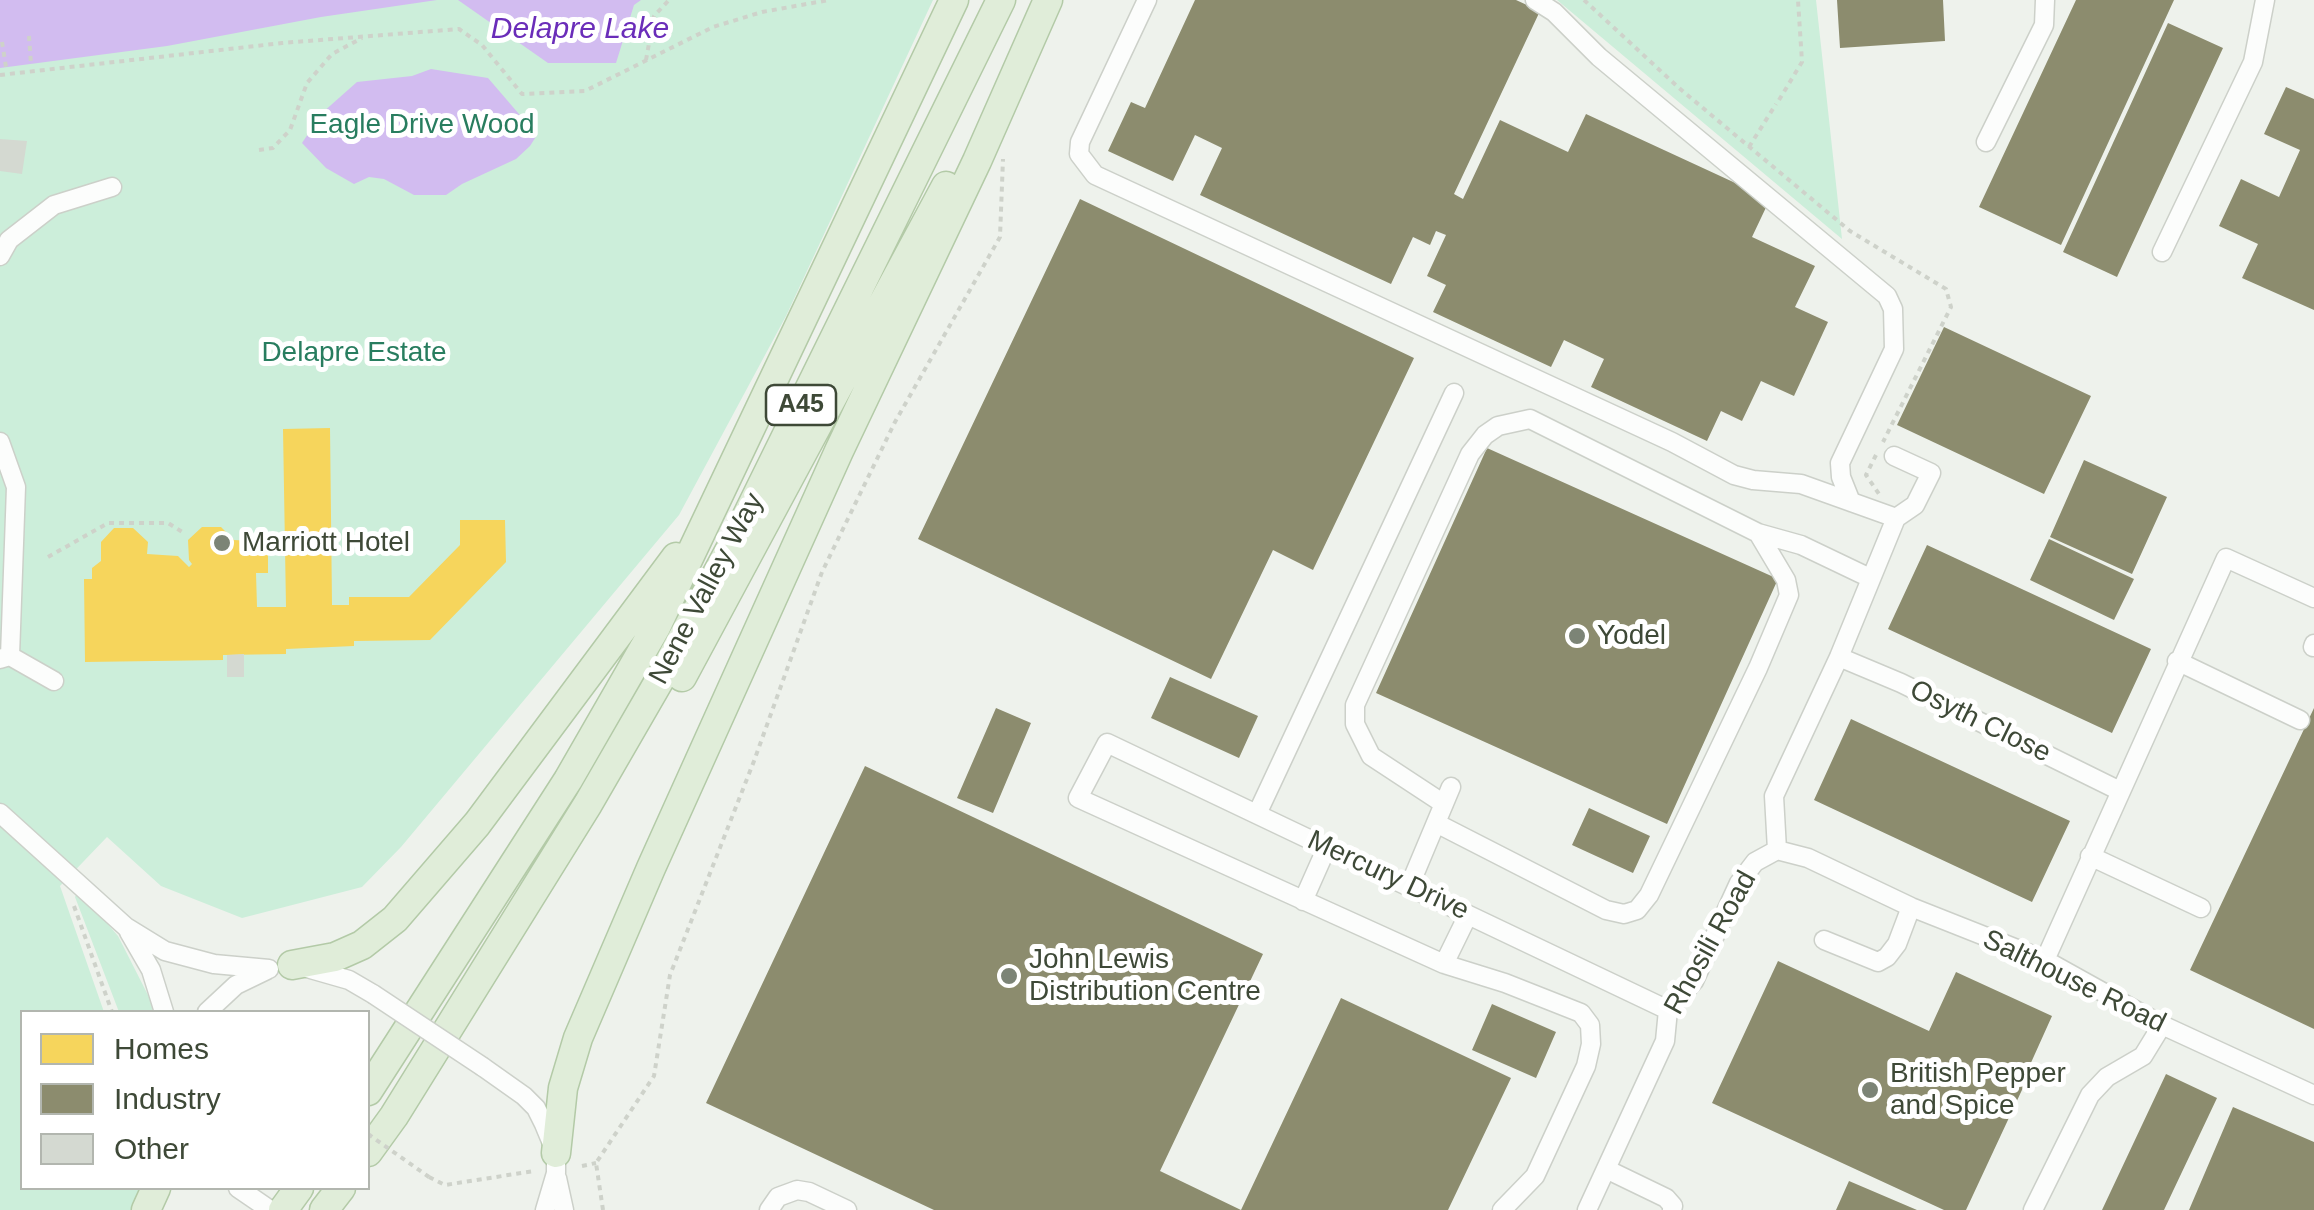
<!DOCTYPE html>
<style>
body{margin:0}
#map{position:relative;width:2314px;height:1210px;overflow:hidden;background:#eef2ec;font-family:Arial,sans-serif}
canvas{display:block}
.legend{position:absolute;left:20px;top:1010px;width:350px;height:180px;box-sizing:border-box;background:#fff;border:2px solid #b2b6af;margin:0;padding:12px 18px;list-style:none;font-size:30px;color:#3e4937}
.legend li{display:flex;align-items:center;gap:20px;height:50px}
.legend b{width:50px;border:2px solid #b2b6af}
</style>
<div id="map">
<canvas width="2314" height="1210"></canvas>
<ul class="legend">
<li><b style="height:28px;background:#f6d55c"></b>Homes</li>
<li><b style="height:28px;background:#8c8c6e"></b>Industry</li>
<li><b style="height:28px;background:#d4d9d1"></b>Other</li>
</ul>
</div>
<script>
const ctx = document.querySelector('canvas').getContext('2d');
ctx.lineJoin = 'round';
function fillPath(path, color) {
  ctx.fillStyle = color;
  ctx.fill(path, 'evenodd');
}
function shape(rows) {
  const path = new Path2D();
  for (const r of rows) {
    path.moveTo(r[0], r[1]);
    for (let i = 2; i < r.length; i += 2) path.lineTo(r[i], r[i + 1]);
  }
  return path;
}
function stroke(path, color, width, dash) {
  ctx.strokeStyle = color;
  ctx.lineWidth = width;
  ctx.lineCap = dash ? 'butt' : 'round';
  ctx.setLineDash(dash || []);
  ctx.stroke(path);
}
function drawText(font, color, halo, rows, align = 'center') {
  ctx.font = font + ' Arial,sans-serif';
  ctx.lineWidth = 10;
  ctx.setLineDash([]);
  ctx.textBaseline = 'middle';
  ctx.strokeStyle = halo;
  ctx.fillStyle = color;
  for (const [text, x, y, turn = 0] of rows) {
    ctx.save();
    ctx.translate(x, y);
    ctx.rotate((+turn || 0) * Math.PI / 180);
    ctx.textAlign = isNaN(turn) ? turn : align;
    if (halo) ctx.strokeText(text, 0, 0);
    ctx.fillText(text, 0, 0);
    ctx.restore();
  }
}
fillPath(shape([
 [0,0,933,0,786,316,679,515,401,847,362,887,242,918,161,886,107,837,60,886,104,1012,22,1012,22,1188,141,1188,133,1210,0,1210],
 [1557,0,1816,0,1842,239],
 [77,893,83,895,118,936,150,999,153,1012,119,1012,75,897]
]), '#cceeda');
fillPath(shape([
 [0,0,437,0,321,17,167,46,0,68],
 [458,0,641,0,634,5,616,63,548,63],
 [431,69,488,78,537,135,530,146,516,159,462,184,446,195,414,195,384,179,369,177,354,184,326,168,302,143,322,113,357,82,412,76]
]), '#d2bcf0');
fillPath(shape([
 [330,428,332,605,349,605,349,597,409,597,460,545,460,520,505,520,506,562,430,640,354,641,354,646,286,649,286,654,223,655,223,660,85,662,84,579,92,579,92,568,101,561,101,542,114,528,133,528,148,542,147,554,178,556,189,567,192,564,189,560,188,540,202,527,221,527,234,540,252,541,257,548,268,548,268,573,256,573,257,607,286,607,283,429]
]), '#f6d55c');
fillPath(shape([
 [1195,0,1516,0,1540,11,1454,194,1463,199,1500,120,1568,152,1586,114,1770,199,1752,237,1815,266,1795,307,1828,322,1794,396,1761,381,1742,421,1721,411,1707,441,1591,387,1604,359,1564,340,1551,367,1433,312,1446,285,1427,276,1446,235,1436,231,1430,245,1413,237,1391,284,1200,195,1222,148,1195,135,1173,181,1108,151,1131,102,1145,108],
 [1837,0,1943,0,1945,41,1840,48],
 [2076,0,2174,0,2061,245,1979,207],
 [2168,23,2223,48,2117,277,2063,252],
 [2286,87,2314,99,2314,310,2242,278,2258,244,2219,226,2241,179,2279,197,2300,150,2264,134],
 [1080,199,1414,358,1313,570,1273,550,1211,679,918,539],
 [1944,327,2091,396,2044,494,1897,425],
 [1487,448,1778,579,1667,824,1376,693],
 [2084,460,2167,497,2132,574,2050,537],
 [2049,539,2134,579,2114,620,2030,580],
 [1927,545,2151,649,2112,733,1888,629],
 [1170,677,1258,716,1239,758,1151,718],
 [996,708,1031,723,993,813,957,798],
 [2314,708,2314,1029,2190,970],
 [1851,719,2070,821,2032,902,1814,800],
 [865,766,1263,954,1160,1171,1241,1210,1341,998,1511,1078,1448,1210,934,1210,706,1103],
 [1589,808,1650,836,1633,873,1572,845],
 [1778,961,1929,1031,1956,972,2052,1016,2025,1076,2028,1077,1966,1210,1944,1210,1712,1103],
 [1492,1004,1556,1032,1536,1078,1472,1050],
 [2166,1074,2217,1098,2164,1210,2102,1210],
 [2233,1107,2314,1142,2314,1210,2189,1210],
 [1849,1181,1917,1210,1836,1210]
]), '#8c8c6e');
fillPath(shape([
 [0,139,27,141,22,174,0,171],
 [244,654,244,677,227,677,227,655]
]), '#d4d9d1');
const minor = shape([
 [1147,0,1080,142,1079,154,1095,175,1672,442,1734,475,1753,480,1801,484,1896,518],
 [1535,0,1554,12,1599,57,1887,296,1893,309,1894,349,1840,463,1841,477,1851,502],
 [1986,142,2044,25,2045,0],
 [2162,252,2253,62,2265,0],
 [0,256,9,240,54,205,112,187],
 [0,442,16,487,10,656],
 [1894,456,1931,473,1915,505,1896,518],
 [1758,533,1801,545,1870,578],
 [2313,647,2314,644],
 [1839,657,1901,683,2120,791],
 [0,659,10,656,54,681],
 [2177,661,2300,720],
 [0,813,126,927,165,951,214,964,269,969],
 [1257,814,1454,393],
 [1436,823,1606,910,1624,914,1637,910,1649,895,1758,668,1789,595,1786,580,1758,533,1530,419,1498,426,1485,435,1470,454,1355,705,1355,724,1371,756,1444,804],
 [1777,850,1808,858,1911,907,2045,960,2162,1025,2314,1095],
 [2090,856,2201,908],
 [1409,887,1451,787],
 [1303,901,1327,847],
 [1468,915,1444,964,1078,798,1107,743,1668,1010],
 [129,932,151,970,164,1012],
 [1824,940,1878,962,1887,957,1897,944,1911,907],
 [2045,960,2226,558,2314,598],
 [1444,964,1505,983,1581,1013,1590,1025,1591,1044,1586,1066,1535,1176,1502,1210],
 [307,968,349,980,373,994],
 [207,1012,236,985,267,970],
 [483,1067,524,1096,536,1108,544,1124,556,1153,556,1173,545,1210],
 [1606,1169,1666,1198,1673,1206,1672,1210],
 [557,1178,564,1210],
 [238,1188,270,1210],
 [769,1210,778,1197,797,1190,809,1192,847,1210],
 [1587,1210,1665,1041,1668,1010,1694,981,1739,883,1755,862,1777,850,1774,796,1839,657,1896,518],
 [2033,1210,2090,1095,2107,1077,2143,1056,2162,1025]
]);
const highway = shape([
 [682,677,946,186],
 [292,965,335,957,362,945,395,919,477,824,676,557],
 [368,1091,568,780,656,627,954,0],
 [368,1152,394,1116,588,804,662,676,735,540,1001,0],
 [556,1153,563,1088,578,1038,651,868,839,451,977,161,1048,0],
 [146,1210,156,1188],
 [283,1210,299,1188],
 [324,1210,341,1188]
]);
stroke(minor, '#ccd0c9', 21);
stroke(highway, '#b3caa7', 31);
stroke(shape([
 [1584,0,1679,88,1850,231,1946,289,1951,307,1883,442],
 [29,36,31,64],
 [2,42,6,67],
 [646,60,654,16,669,0],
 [0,75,282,43,459,29,482,45,522,94,585,91,713,27,762,12,829,0],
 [1779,100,1802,62,1798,0],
 [1749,147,1776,104],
 [259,150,273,148,290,130,307,83,332,54,362,38],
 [1876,455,1866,475,1879,494],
 [48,557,108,523,168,523,184,533],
 [74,906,112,1012],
 [582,1166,596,1163],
 [429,1177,445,1185,534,1171],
 [603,1210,596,1163,654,1076,670,975,754,761,822,572,895,422,1000,237,1003,159]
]), '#ced2ca', 4, [5, 5]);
stroke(minor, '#fcfdfc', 18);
stroke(highway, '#e0edd9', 28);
const minorBridge = shape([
 [373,994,483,1067]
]);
stroke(minorBridge, '#ccd0c9', 21, []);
stroke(shape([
 [368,1134,429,1177]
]), '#ced2ca', 4, [5, 5]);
stroke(minorBridge, '#fcfdfc', 18);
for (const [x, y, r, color] of [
 [222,543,10,"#7c8476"],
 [1577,636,10,"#7c8476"],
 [1009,976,10,"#7c8476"],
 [1870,1090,10,"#7c8476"]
]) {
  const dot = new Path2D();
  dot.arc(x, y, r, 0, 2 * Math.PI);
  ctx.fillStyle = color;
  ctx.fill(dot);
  stroke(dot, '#fff', 4);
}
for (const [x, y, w] of [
 [801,405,70]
]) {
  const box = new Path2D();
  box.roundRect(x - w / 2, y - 20, w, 40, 8);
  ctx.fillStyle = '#fff';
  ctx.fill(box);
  stroke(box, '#3e4937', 2.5);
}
drawText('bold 25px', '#3e4937', null, [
 ["A45",801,405]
]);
drawText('28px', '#287d5f', '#fff', [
 ["Eagle Drive Wood",422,125],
 ["Delapre Estate",354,353]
]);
drawText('28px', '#3e4937', '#fff', [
 ["Marriott Hotel",242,543],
 ["Yodel",1597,636],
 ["John Lewis",1029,960],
 ["Distribution Centre",1029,992],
 ["British Pepper",1890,1074],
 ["and Spice",1890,1106]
], 'left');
drawText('28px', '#3e4937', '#fff', [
 ["Nene Valley Way",707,589,-62],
 ["Osyth Close",1980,722,26],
 ["Mercury Drive",1388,876,25],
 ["Rhosili Road",1711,943,-61],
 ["Salthouse Road",2074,982,26]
]);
drawText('italic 30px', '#6a2db9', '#fff', [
 ["Delapre Lake",580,30]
]);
</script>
